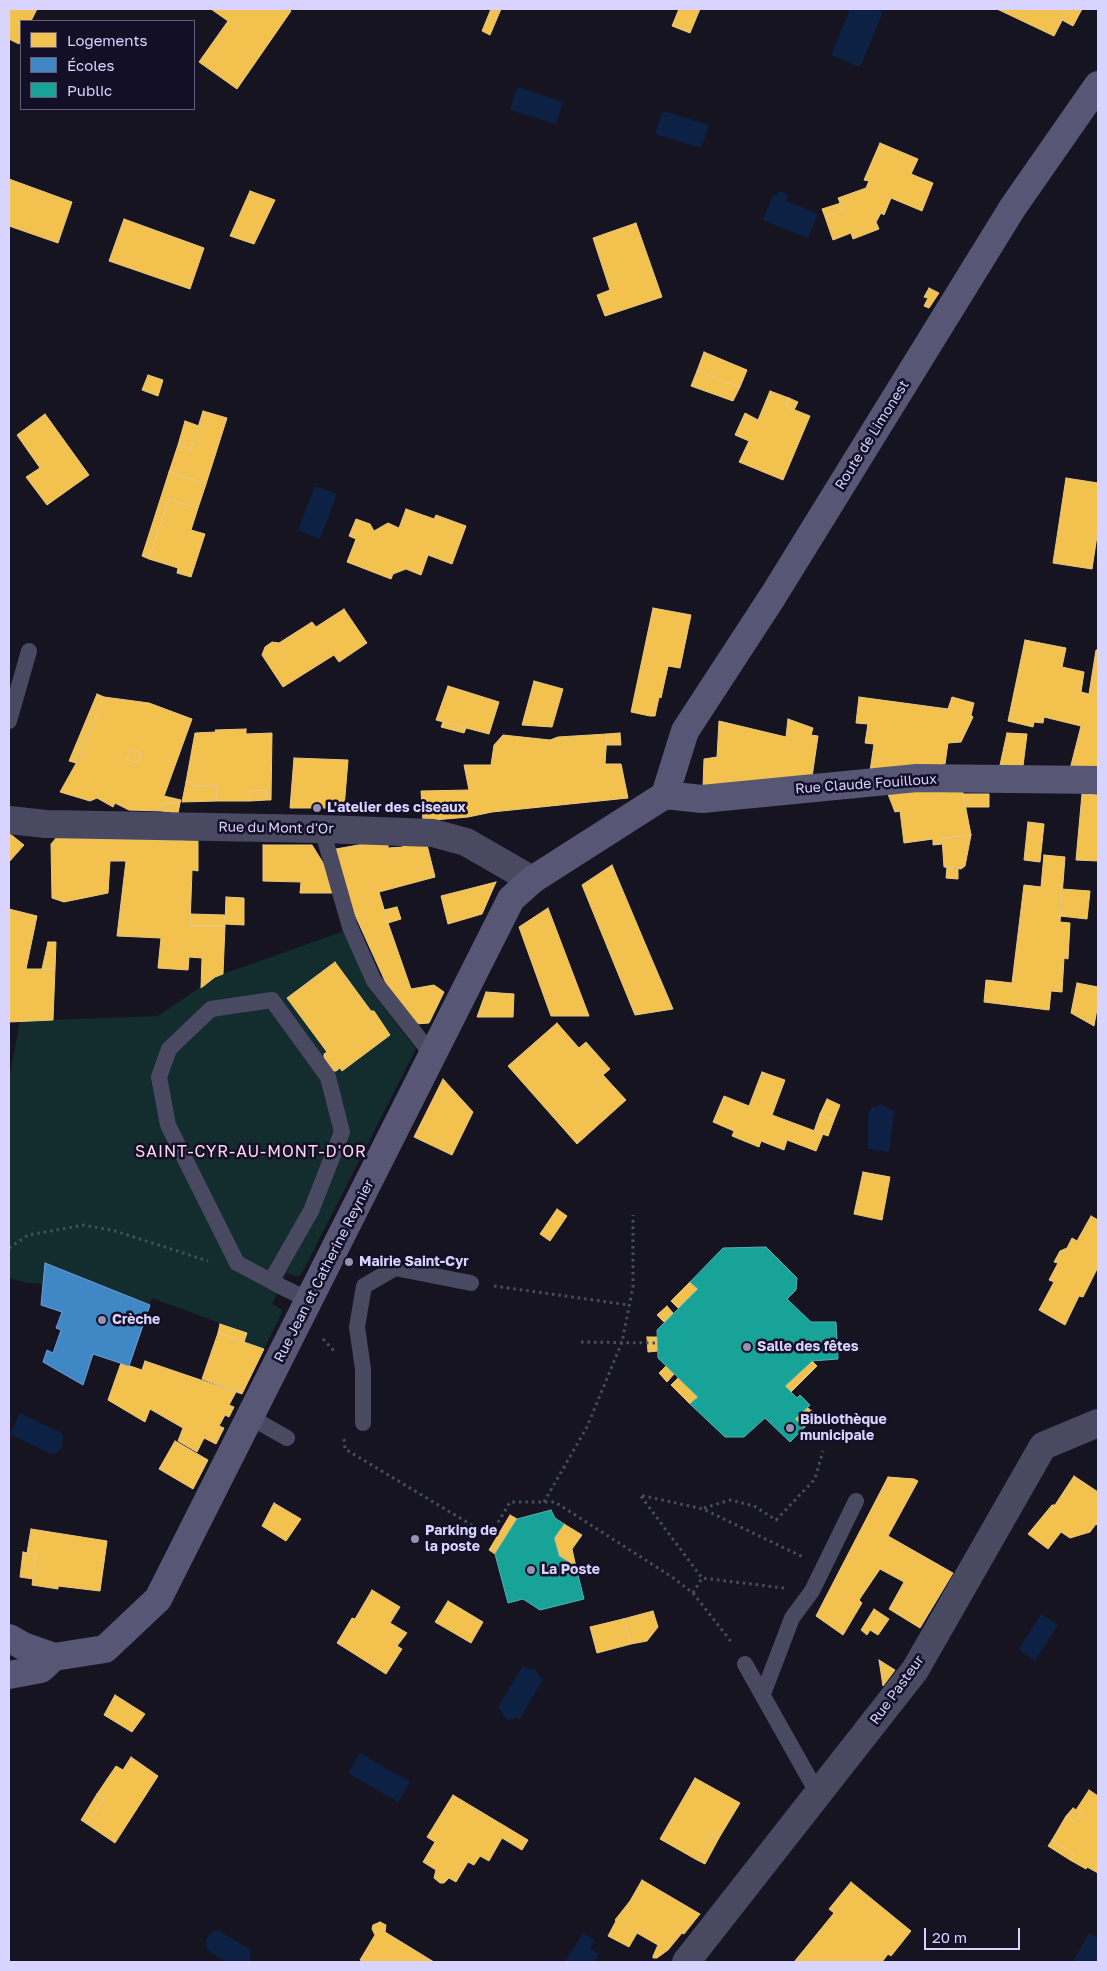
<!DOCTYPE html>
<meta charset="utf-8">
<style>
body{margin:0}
#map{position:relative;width:1107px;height:1971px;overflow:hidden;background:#161421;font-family:"Golos Text",sans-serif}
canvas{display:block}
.frame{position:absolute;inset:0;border:10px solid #d9d4ff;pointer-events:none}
.legend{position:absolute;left:20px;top:20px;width:175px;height:90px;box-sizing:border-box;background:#130f26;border:1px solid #625e7d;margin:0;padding:6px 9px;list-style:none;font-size:15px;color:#d9d4ff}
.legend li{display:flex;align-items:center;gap:10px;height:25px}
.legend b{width:25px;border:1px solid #625e7d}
.scale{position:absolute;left:924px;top:1928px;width:96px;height:22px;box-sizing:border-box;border:2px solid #d9d4ff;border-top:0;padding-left:6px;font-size:15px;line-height:18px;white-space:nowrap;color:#d9d4ff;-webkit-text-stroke:4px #130f26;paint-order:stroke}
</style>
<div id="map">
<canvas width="1107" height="1971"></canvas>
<div class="frame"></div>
<ul class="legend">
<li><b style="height:14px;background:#f2c14e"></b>Logements</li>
<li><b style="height:14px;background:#3f88c5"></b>Écoles</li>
<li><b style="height:14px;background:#17a398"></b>Public</li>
</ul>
<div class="scale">20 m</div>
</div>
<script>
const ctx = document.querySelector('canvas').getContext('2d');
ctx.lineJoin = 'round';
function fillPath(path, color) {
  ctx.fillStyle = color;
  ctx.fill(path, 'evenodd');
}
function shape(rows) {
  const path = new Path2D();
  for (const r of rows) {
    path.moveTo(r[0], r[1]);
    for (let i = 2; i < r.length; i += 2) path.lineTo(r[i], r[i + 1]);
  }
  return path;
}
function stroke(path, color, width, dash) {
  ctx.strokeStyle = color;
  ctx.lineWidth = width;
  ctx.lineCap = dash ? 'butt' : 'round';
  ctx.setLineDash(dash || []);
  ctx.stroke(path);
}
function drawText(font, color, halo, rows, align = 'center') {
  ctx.font = font + ' "Golos Text",sans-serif';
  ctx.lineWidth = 5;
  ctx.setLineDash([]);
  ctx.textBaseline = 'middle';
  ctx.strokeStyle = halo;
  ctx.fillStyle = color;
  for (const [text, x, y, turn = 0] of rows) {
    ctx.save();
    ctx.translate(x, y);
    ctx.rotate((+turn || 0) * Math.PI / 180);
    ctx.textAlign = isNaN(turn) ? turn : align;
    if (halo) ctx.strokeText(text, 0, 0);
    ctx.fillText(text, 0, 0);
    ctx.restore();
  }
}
fillPath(shape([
 [344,931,369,988,416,1049,301,1275,297,1277,287,1273,280,1286,272,1304,281,1309,282,1313,264,1349,244,1342,247,1333,152,1298,150,1305,45,1263,43,1284,27,1283,9,1278,9,1079,20,1021,158,1016,215,977]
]), '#132c2d');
fillPath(shape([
 [850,9,875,9,883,12,860,67,831,55],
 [517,87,563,102,556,124,510,110],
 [663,111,709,125,701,148,655,134],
 [779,191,788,194,786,201,818,214,808,238,763,220,773,195,777,196],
 [315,486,337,494,320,539,298,530],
 [881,1104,894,1111,889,1152,868,1149,868,1114,872,1107,877,1107],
 [20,1413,63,1434,62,1448,53,1455,10,1434],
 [1041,1614,1058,1625,1035,1661,1019,1649],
 [522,1667,535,1669,540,1677,543,1679,519,1720,516,1718,510,1720,505,1718,501,1710,498,1708],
 [360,1753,410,1782,398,1802,348,1773],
 [218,1930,251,1950,250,1962,227,1962,207,1950,206,1940,211,1933],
 [583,1933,595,1940,590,1949,599,1954,593,1962,565,1962],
 [1089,1933,1098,1938,1097,1962,1073,1962]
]), '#0d2144');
const homes = shape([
 [9,9,37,9,31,21,21,21,21,40,19,44,9,39,9,9],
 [211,9,288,9,291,11,237,89,199,62,228,21,211,9],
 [491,9,501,9,490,35,482,31,491,9],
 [679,9,700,9,690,33,672,26,679,9],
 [997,9,1068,9,1054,36,997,9],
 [1068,9,1082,9,1073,26,1062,20,1068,9],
 [880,143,918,159,911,174,933,183,922,211,891,198,884,215,881,213,876,222,879,229,853,239,851,233,833,240,825,217,843,210,838,198,866,188,869,181,864,180,880,143],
 [9,179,72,202,58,243,9,226,9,179],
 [250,191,275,200,254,244,230,236,250,191],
 [841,203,843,210,825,217,822,209,841,203],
 [124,219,204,248,190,289,109,261,124,219],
 [636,223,662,297,605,316,597,295,610,290,593,238,636,223],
 [929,288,939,293,929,308,924,306,928,298,924,297,929,288],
 [704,352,747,370,740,387,697,371,704,352],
 [697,371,740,387,733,401,691,386,697,371],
 [148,375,163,380,158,396,142,390,148,375],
 [770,391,789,398,785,406,810,416,783,480,739,462,749,441,735,435,745,413,758,420,770,391],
 [789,398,798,402,794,410,785,406,789,398],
 [203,411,227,418,206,484,169,472,178,445,191,450,203,411],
 [45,414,89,475,47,505,26,477,40,468,17,435,45,414],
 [185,421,199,426,191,450,178,445,185,421],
 [169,472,206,484,198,508,169,499,149,559,142,556,169,472],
 [1066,478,1098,483,1098,529,1092,569,1053,563,1066,478],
 [169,499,198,508,191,530,205,534,191,577,177,573,178,568,149,559,169,499],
 [406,509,434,519,436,515,466,526,452,564,428,555,421,575,406,569,393,574,391,579,347,562,356,539,349,536,356,519,370,524,374,531,388,523,399,528,406,509],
 [653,608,691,615,680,668,668,666,661,698,659,697,655,716,650,716,631,712,653,608],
 [344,609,367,643,339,662,334,655,283,687,262,655,265,647,272,642,279,643,312,622,316,627,344,609],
 [1025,640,1066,648,1062,667,1084,672,1081,692,1089,694,1096,650,1098,650,1098,768,1070,769,1081,726,1044,717,1043,723,1034,722,1033,727,1008,721,1025,640],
 [534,681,563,689,552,727,522,725,534,681],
 [448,686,499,702,489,734,436,720,448,686],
 [97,694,104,697,76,763,69,761,97,694],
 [104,697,149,703,192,719,164,796,181,800,180,803,164,803,162,811,129,810,115,803,113,807,97,798,90,801,60,792,78,760,104,697],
 [131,750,141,753,139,763,126,759,131,750],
 [859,697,948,709,952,697,974,703,971,715,973,717,961,742,948,743,945,764,870,771,874,744,865,743,868,724,856,723,859,697],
 [788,719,813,728,811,735,818,736,812,777,703,787,704,759,717,757,719,721,786,737,788,719],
 [443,722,466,728,464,733,441,727,443,722],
 [246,729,246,734,272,733,271,800,267,800,266,790,249,791,250,801,217,801,216,785,192,786,192,782,186,782,195,733,216,732,215,730,246,729],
 [620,733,621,745,606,745,607,734,620,733],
 [1007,733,1027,734,1023,766,1000,765,1007,733],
 [607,734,605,764,621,764,628,798,492,812,468,817,423,821,421,791,469,790,464,765,491,765,494,745,503,735,550,740,558,737,607,734],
 [131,750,141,753,139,763,126,759,131,750],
 [294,758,348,760,344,808,290,808,294,758],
 [186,782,192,782,192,786,216,785,217,801,182,802,186,782],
 [962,788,971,835,942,838,942,844,933,845,933,839,904,843,900,811,895,812,886,789,962,788],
 [266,790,267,800,250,801,249,791,266,790],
 [963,794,989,794,989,807,966,807,963,794],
 [1082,794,1098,795,1098,861,1076,860,1082,794],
 [164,803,180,803,178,813,162,811,164,803],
 [1028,822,1044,824,1040,862,1024,860,1028,822],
 [9,833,24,845,9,862,9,833],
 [971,835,965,866,961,869,944,867,942,838,971,835],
 [57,837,198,841,198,871,192,870,190,926,225,926,223,974,215,977,201,988,202,958,189,957,188,970,158,968,161,938,117,936,126,861,110,861,108,893,64,902,52,898,51,844,57,837],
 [364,844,388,845,388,848,403,847,403,845,427,845,435,877,379,892,388,923,411,989,434,985,444,992,429,1023,416,1024,390,992,351,906,336,849,364,844],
 [263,845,312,845,325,866,333,893,300,893,301,882,263,881,263,845],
 [1044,855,1065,857,1060,922,1070,923,1068,959,1064,958,1062,992,1051,991,1049,1010,984,1002,986,980,1012,983,1024,885,1041,887,1044,855],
 [612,865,644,941,673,1009,635,1015,582,885,612,865],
 [947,867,958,868,958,879,946,878,947,867],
 [496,882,482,914,448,924,441,896,496,882],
 [1062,889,1090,891,1087,919,1060,916,1062,889],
 [226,897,244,898,244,925,225,924,226,897],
 [397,907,401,919,388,923,384,910,397,907],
 [548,908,589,1016,551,1016,519,927,548,908],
 [9,909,37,916,26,969,55,969,53,1020,9,1022,9,909],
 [191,914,225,915,225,926,190,926,191,914],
 [48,942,56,942,55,969,42,969,48,942],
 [335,962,371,1011,374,1011,390,1035,342,1071,340,1068,336,1071,330,1071,324,1064,324,1054,327,1052,287,998,335,962],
 [1077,983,1098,987,1098,1003,1094,1026,1071,1013,1077,983],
 [486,992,514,994,513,1017,477,1017,486,992],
 [557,1023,579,1048,586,1042,610,1069,603,1075,626,1100,577,1144,508,1066,557,1023],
 [762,1072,785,1080,772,1115,823,1134,816,1151,787,1140,784,1150,761,1141,759,1147,732,1136,734,1131,713,1122,724,1096,749,1106,762,1072],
 [443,1079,473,1112,452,1155,414,1137,443,1079],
 [827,1099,840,1105,834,1120,820,1114,827,1099],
 [820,1114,834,1120,828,1136,814,1131,820,1114],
 [863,1172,890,1177,882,1220,854,1214,863,1172],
 [557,1209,567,1216,550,1241,540,1234,557,1209],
 [1091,1216,1098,1220,1098,1267,1083,1297,1079,1296,1065,1325,1039,1310,1054,1282,1049,1280,1058,1263,1054,1262,1060,1251,1067,1248,1072,1238,1077,1241,1091,1216],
 [690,1282,698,1289,678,1308,671,1301,690,1282],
 [667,1306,673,1313,664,1322,657,1315,667,1306],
 [220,1324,247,1333,244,1342,218,1333,220,1324],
 [218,1333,264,1349,242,1394,202,1379,218,1333],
 [647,1337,657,1337,658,1351,648,1352,647,1337],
 [145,1361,236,1392,229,1405,234,1407,229,1417,225,1415,219,1426,224,1428,216,1444,204,1438,197,1452,178,1441,183,1428,150,1409,145,1422,108,1400,121,1363,142,1370,145,1361],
 [812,1361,817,1366,791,1392,785,1386,812,1361],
 [666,1366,674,1374,667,1382,659,1373,666,1366],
 [678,1378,698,1397,690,1404,671,1385,678,1378],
 [807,1407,816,1415,804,1428,795,1419,807,1407],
 [175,1441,208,1460,193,1489,159,1469,175,1441],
 [1074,1476,1098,1492,1098,1526,1096,1524,1090,1532,1070,1538,1061,1532,1048,1549,1028,1534,1052,1505,1055,1505,1074,1476],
 [888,1477,914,1479,918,1481,888,1536,953,1573,920,1628,889,1609,904,1582,880,1569,859,1600,862,1603,843,1635,816,1616,888,1477],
 [274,1503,301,1519,286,1541,262,1526,274,1503],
 [510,1515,517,1519,495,1554,489,1550,510,1515],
 [564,1524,582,1535,572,1549,576,1567,559,1556,554,1538,564,1524],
 [31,1529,107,1541,100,1591,58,1586,58,1589,32,1585,36,1555,27,1553,31,1529],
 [23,1552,36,1555,33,1579,20,1577,23,1552],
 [372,1590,400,1607,390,1623,407,1633,397,1646,402,1649,386,1674,337,1643,352,1618,355,1619,372,1590],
 [448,1601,483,1622,471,1643,435,1622,448,1601],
 [874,1609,889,1619,878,1635,870,1630,867,1635,861,1630,874,1609],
 [653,1611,658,1627,647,1641,631,1644,623,1619,653,1611],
 [623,1619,631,1644,597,1653,590,1627,623,1619],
 [879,1660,895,1670,883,1686,879,1660],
 [115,1695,145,1714,132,1732,104,1715,115,1695],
 [131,1757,158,1776,115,1843,87,1824,104,1798,97,1794,116,1766,123,1770,131,1757],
 [695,1778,740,1803,719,1838,711,1834,697,1860,660,1839,695,1778],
 [1089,1790,1098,1796,1098,1873,1087,1867,1086,1869,1070,1860,1073,1854,1052,1840,1066,1816,1075,1822,1081,1813,1076,1810,1089,1790],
 [97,1794,104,1798,87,1824,81,1820,97,1794],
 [453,1795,528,1840,522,1850,502,1838,489,1861,480,1856,474,1865,468,1862,456,1882,449,1878,444,1883,440,1883,434,1878,436,1870,423,1862,435,1842,427,1837,453,1795],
 [1073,1808,1081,1813,1075,1822,1066,1816,1073,1808],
 [711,1834,719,1838,705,1864,697,1860,711,1834],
 [1052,1840,1073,1854,1070,1860,1048,1846,1052,1840],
 [642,1880,700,1914,684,1934,682,1933,668,1950,657,1958,653,1958,653,1956,658,1945,637,1933,629,1947,608,1936,616,1921,615,1920,630,1901,642,1880],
 [851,1882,911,1931,891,1956,888,1954,882,1962,794,1962,834,1913,829,1909,851,1882],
 [380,1922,386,1925,385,1932,434,1962,364,1962,360,1960,375,1935,372,1929,373,1925,380,1922]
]);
fillPath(homes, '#f2c14e');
stroke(homes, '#eac783', 1);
const schools = shape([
 [45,1263,150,1305,129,1366,93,1354,83,1385,43,1362,47,1350,53,1353,61,1330,56,1328,62,1312,41,1305,45,1263]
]);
fillPath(schools, '#3f88c5');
stroke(schools, '#6d9fd6', 1);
const public = shape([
 [766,1247,797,1278,796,1290,787,1299,811,1322,836,1322,838,1359,812,1361,785,1386,797,1398,800,1395,810,1405,795,1419,804,1428,790,1442,765,1418,744,1437,725,1437,690,1404,698,1397,658,1358,657,1330,698,1289,690,1282,723,1248,766,1247],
 [551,1510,555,1518,564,1524,554,1538,559,1556,576,1567,584,1599,540,1610,523,1599,508,1603,495,1554,517,1519,551,1510]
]);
fillPath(public, '#17a398');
stroke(public, '#51b2b7', 1);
stroke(shape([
 [9,1248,28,1235,84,1225,115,1231,208,1261],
 [494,1286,629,1305],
 [323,1339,334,1351],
 [581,1342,657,1343],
 [344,1439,345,1449,490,1536,510,1502,555,1502,672,1577,693,1593,733,1644],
 [544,1502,587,1427,622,1342,633,1287,633,1215],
 [704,1508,730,1500,754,1506,776,1520,815,1479,823,1451],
 [784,1588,702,1578,640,1495,703,1509,803,1557],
 [693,1593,702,1578]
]), '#44505f', 3, [2.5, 4]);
stroke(shape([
 [9,721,29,651],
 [322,829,350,927,374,981,433,1056],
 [271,1281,311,1211,342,1132,328,1077,272,1000,211,1009,169,1049,159,1077,168,1125,237,1263,271,1281,280,1286,309,1300],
 [250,1417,287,1438],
 [363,1423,363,1369,357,1327,364,1286,395,1268,471,1283],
 [745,1664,818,1794],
 [763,1694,792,1618,812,1591,856,1501]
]), '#4a4962', 16);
stroke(shape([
 [9,820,46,824,322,829,433,833,466,842,532,880],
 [686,1962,915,1670,1043,1446,1098,1423]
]), '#4a4962', 28);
stroke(shape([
 [665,795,685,731,773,596,1013,207,1098,85],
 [665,795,702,799,917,778,1098,780],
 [9,1638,23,1646,54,1657],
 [9,1675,41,1669,54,1657,105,1649,158,1599,511,899,532,880,665,795]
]), '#575674', 28);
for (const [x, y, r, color] of [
 [317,808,5,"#9591b1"],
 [349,1262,5,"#9591b1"],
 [102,1320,5,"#9591b1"],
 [747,1347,5,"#9591b1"],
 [790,1428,5,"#9591b1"],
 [415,1539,5,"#9591b1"],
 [531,1570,5,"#9591b1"]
]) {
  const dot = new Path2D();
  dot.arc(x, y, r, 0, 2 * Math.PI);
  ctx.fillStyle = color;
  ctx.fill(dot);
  stroke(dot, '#130f26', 2);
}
drawText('14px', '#d9d4ff', '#130f26', [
 ["Route de Limonest",872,435,-58],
 ["Rue Claude Fouilloux",866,784,-4],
 ["Rue du Mont d'Or",276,828,1],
 ["Rue Jean et Catherine Reynier",324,1271,-63],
 ["Rue Pasteur",897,1690,-54]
]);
drawText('bold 14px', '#d9d4ff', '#130f26', [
 ["L'atelier des ciseaux",327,808],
 ["Mairie Saint-Cyr",359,1262],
 ["Crèche",112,1320],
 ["Salle des fêtes",757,1347],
 ["Bibliothèque",800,1420],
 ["municipale",800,1436],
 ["Parking de",425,1531],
 ["la poste",425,1547],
 ["La Poste",541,1570]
], 'left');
ctx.letterSpacing = '1px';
drawText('16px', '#ffd6f0', '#130f26', [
 ["SAINT-CYR-AU-MONT-D'OR",251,1152]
]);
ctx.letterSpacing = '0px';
</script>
